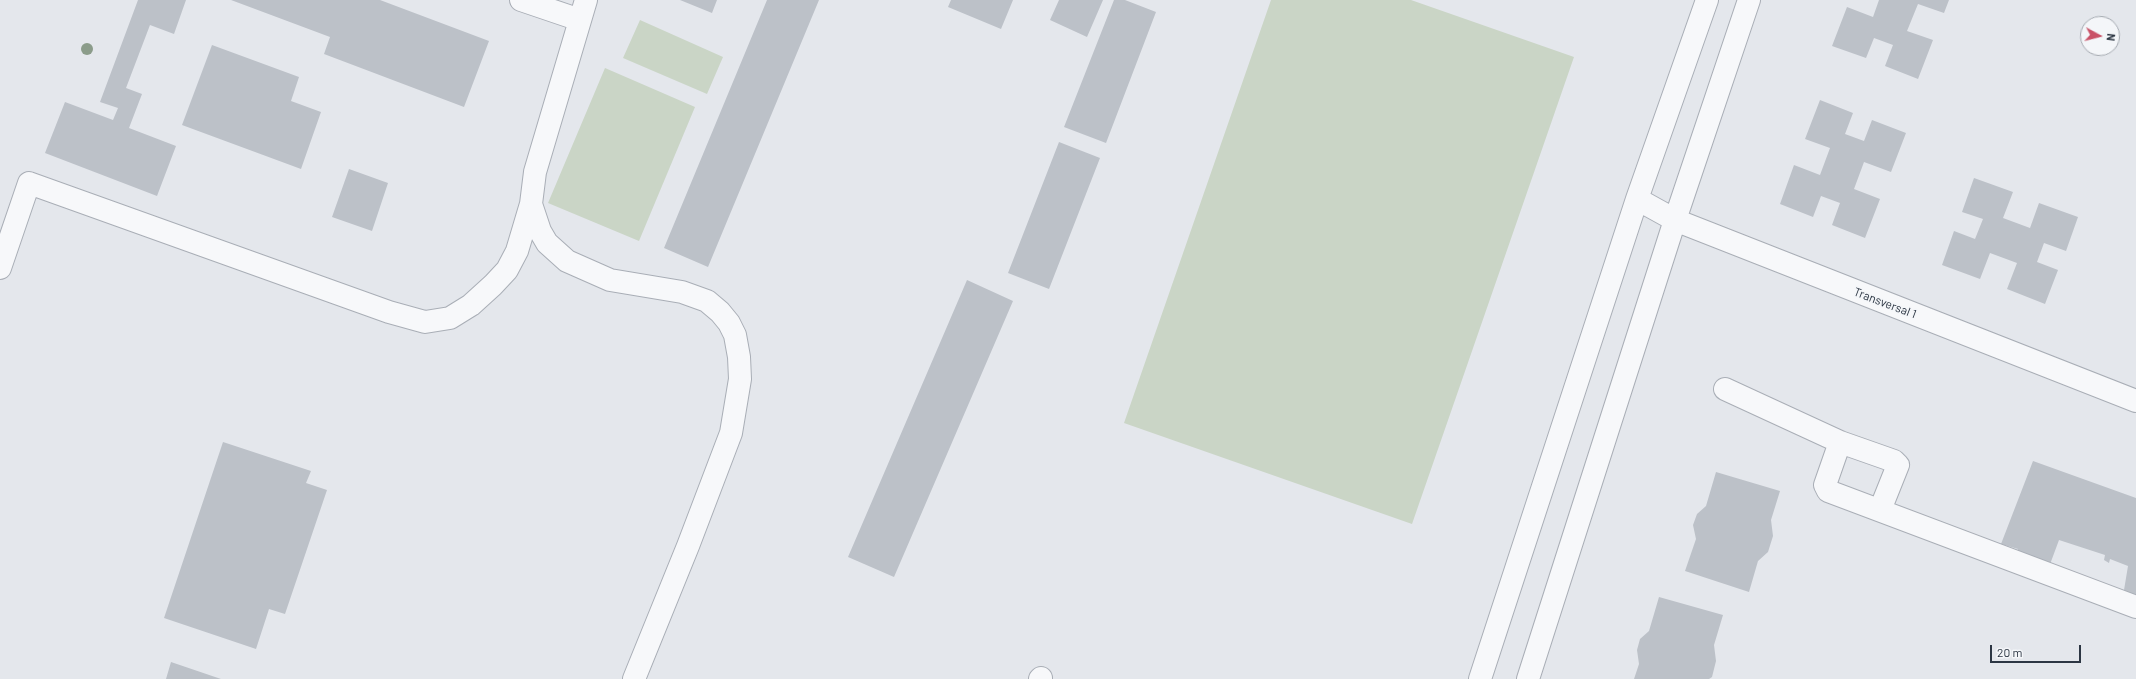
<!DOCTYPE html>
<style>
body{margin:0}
#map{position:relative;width:2136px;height:679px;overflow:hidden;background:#e4e7ec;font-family:Barlow,sans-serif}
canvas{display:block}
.north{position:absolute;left:2080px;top:16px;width:40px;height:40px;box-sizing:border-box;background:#f4f6f9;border:1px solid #a4a9b0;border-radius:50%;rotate:97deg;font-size:11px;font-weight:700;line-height:16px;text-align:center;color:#2c3643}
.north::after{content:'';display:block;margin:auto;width:14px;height:18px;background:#c95167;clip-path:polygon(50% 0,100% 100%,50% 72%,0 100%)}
.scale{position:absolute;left:1990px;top:645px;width:91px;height:18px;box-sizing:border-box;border:2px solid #2c3643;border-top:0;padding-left:5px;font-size:12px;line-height:14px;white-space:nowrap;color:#2c3643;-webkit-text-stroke:3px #f4f6f9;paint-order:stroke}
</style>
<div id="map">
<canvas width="2136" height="679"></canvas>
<div class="north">N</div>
<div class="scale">20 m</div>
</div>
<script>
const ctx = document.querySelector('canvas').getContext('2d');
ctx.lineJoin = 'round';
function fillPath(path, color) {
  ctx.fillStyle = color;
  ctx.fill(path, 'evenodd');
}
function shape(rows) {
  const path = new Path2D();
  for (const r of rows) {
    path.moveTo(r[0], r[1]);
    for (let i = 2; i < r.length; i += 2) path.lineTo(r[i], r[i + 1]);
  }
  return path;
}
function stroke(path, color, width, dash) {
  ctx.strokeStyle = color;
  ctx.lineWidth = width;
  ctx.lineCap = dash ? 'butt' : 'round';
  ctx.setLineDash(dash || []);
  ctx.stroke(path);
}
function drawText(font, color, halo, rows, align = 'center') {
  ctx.font = font + ' Barlow,sans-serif';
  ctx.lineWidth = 3;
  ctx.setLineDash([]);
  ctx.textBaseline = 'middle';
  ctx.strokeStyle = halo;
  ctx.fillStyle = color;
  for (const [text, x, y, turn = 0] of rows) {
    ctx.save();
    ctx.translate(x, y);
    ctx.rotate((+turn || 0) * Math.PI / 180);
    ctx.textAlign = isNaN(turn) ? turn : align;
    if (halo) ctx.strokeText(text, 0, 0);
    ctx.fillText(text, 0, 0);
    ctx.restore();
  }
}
fillPath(shape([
 [1271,0,1411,0,1574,57,1412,524,1124,423],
 [640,20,723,57,707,94,623,58],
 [605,68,695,107,639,241,548,203]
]), '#cad5c6');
fillPath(shape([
 [138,0,186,0,174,34,150,25,126,88,142,94,129,128,176,146,157,196,45,153,65,102,113,120,118,108,100,102],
 [231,0,380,0,489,41,464,107,324,54,330,37],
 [680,0,717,0,712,13],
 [767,0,819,0,708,267,664,248],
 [951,0,1013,0,1001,29,948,7],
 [1059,0,1103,0,1087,37,1050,20],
 [1114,0,1125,0,1156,12,1106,143,1064,127],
 [1879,0,1949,0,1944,13,1918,4,1907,31,1933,40,1918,79,1885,66,1893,45,1874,38,1866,58,1832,46,1847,7,1873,17],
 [212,45,299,77,291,101,321,112,301,169,182,125],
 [1820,100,1853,113,1845,134,1864,141,1872,120,1906,133,1891,172,1864,162,1854,189,1880,199,1865,238,1832,225,1840,203,1821,196,1813,217,1780,204,1794,165,1820,175,1830,148,1805,139],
 [1059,142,1100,158,1049,289,1008,273],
 [349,169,388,183,372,231,332,217],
 [1974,178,2013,192,2003,218,2030,228,2039,203,2078,217,2066,251,2044,243,2037,262,2058,270,2045,304,2007,289,2017,263,1990,253,1980,279,1942,265,1954,231,1975,239,1983,219,1962,212],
 [967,280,1013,301,894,577,848,557],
 [223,442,311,471,306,483,327,490,285,614,269,609,256,649,164,618],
 [2033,461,2136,498,2136,601,2123,596,2128,566,2110,559,2109,563,2104,560,2105,555,2059,540,2049,567,2014,557,2018,549,2001,544],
 [1716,472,1780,491,1771,520,1773,536,1768,552,1758,561,1749,592,1685,571,1696,539,1693,525,1697,514,1706,506],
 [1659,597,1723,615,1714,645,1716,661,1712,677,1709,679,1634,679,1639,664,1637,650,1640,639,1649,631],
 [171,662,221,679,166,679]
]), '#bcc1c8');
const minor = shape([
 [521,0,580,20],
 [586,0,535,172,531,204,540,231,547,243,567,261,610,280,682,292,707,301,720,312,729,323,735,335,739,357,740,379,731,433,688,546,634,679],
 [1637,199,1675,220,2136,401],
 [0,268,29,183,389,312,425,322,450,318,471,305,493,285,507,270,517,251,531,204],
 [1725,389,1840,442,1825,485,1828,491,2136,607],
 [1840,442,1894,461,1898,465,1880,510],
 [1040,679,1041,678],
 [1480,679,1637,199,1707,0],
 [1528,679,1675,220,1749,0]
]);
stroke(minor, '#a9aeb6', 24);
stroke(minor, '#f7f8fa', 22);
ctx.fillStyle = '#8b9c8a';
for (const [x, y] of [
 [87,49]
]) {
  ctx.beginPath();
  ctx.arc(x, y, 6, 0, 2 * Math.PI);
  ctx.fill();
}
drawText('12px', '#2c3643', '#f4f6f9', [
 ["Transversal 1",1885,303,21]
]);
</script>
